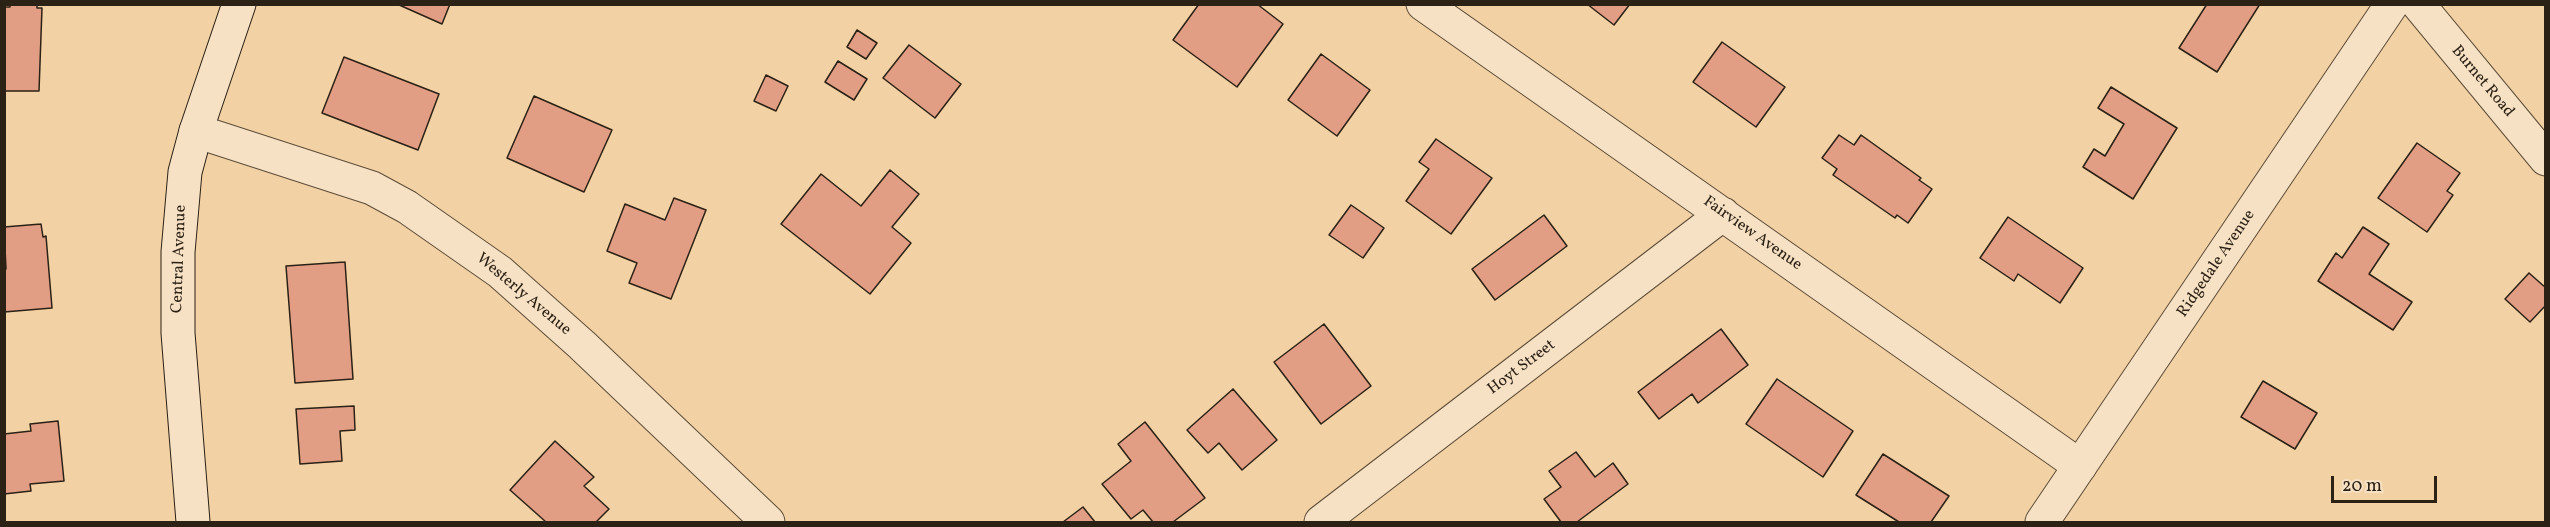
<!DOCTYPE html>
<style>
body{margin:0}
#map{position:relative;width:2550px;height:527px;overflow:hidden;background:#f2d1a4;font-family:Vollkorn,serif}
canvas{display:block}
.frame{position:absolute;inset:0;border:6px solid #2b2115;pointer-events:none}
.scale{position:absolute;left:2331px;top:476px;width:106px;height:27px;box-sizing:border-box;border:3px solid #2b2115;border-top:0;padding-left:8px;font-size:18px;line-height:21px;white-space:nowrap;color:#2b2115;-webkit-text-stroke:4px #f7e1c4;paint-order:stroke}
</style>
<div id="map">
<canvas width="2550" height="527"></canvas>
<div class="frame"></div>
<div class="scale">20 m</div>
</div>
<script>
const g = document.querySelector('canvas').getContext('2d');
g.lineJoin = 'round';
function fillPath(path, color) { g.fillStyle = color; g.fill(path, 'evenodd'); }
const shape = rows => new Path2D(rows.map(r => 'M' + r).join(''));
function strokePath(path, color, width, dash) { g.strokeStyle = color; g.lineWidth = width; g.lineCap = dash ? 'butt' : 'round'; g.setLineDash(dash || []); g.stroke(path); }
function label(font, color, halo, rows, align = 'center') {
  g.font = font + ' Vollkorn,serif'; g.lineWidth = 6; g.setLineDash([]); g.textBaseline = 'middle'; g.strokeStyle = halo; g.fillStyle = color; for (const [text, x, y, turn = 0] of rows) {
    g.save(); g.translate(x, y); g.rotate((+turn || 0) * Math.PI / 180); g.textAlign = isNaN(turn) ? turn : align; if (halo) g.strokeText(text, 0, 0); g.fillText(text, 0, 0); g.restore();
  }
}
const building = shape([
 [10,4,37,4,37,8,42,8,39,91,4,91,4,7,10,7,10,4],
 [397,4,450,4,442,24,397,4],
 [1199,4,1257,4,1283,24,1237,87,1173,40,1199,4],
 [1587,4,1630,4,1614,25,1587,4],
 [2207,4,2260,4,2217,72,2179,48,2207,4],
 [857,30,877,43,866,59,847,47,857,30],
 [1722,42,1785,87,1756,127,1693,82,1722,42],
 [909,45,961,84,935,118,883,78,909,45],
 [1321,54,1370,90,1337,136,1288,100,1321,54],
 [344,57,439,94,418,150,322,113,344,57],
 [838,61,867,79,854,100,825,82,838,61],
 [766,75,788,86,776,111,754,101,766,75],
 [2111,87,2177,128,2133,199,2083,167,2094,149,2105,156,2124,124,2098,108,2111,87],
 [534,96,612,130,584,192,507,158,534,96],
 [1839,135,1854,145,1861,135,1921,178,1919,180,1932,189,1908,223,1897,215,1895,218,1833,175,1837,169,1822,158,1839,135],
 [1436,139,1492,178,1451,234,1406,201,1429,169,1419,162,1436,139],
 [2417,143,2460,173,2447,191,2453,195,2427,232,2378,198,2417,143],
 [890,170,919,194,892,227,911,243,870,294,781,224,821,174,861,206,890,170],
 [674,198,706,210,671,299,629,283,637,263,607,251,625,204,665,220,674,198],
 [1351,205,1384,228,1363,258,1329,235,1351,205],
 [1544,215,1567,246,1495,300,1472,269,1544,215],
 [2008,217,2083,268,2060,303,2018,274,2014,281,1980,258,2008,217],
 [41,224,43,237,46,236,52,308,4,312,4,269,6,269,4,227,41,224],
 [2363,227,2389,244,2369,274,2412,302,2393,330,2318,281,2336,253,2342,258,2363,227],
 [345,262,353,379,295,383,286,266,345,262],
 [2529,273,2546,288,2546,305,2530,322,2505,299,2529,273],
 [1324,324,1371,386,1321,424,1274,362,1324,324],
 [1721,329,1748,365,1698,403,1692,394,1659,419,1638,392,1721,329],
 [1777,379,1853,431,1823,477,1746,424,1777,379],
 [2263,381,2317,413,2295,449,2241,417,2263,381],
 [1233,389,1277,440,1242,470,1219,443,1208,453,1187,430,1233,389],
 [354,406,355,430,340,431,342,461,300,464,296,409,354,406],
 [58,421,64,481,30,484,31,491,4,494,4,434,31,431,30,424,58,421],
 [1145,422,1205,498,1173,522,1153,522,1143,510,1131,519,1102,484,1131,461,1118,444,1145,422],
 [555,441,594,477,584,486,609,509,596,522,546,522,510,490,555,441],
 [1576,452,1595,477,1613,463,1628,484,1577,522,1561,522,1544,499,1561,487,1549,471,1576,452],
 [1883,454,1949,496,1931,522,1899,522,1856,495,1883,454],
 [1083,507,1095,522,1063,522,1083,507]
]);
const minor = shape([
 [1423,4,2080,466],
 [2418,4,2546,159],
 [196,131,372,188,407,207,500,272,582,345,768,522],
 [1321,522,1723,214]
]);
const tertiary = shape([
 [2042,522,2392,4]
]);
const secondary = shape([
 [193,522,178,333,178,252,185,172,196,131,239,4]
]);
const streetNames = [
 ["Burnet Road",2482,82,50],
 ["Fairview Avenue",1752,234,35],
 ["Central Avenue",180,259,-88],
 ["Ridgedale Avenue",2217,264,-56],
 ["Westerly Avenue",523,295,40],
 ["Hoyt Street",1522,368,-37]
];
fillPath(building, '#e19e84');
strokePath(building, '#2b2115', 1.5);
strokePath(minor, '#5d4d39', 35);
strokePath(tertiary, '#5d4d39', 35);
strokePath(secondary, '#2b2115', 35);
strokePath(minor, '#f7e1c4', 33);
strokePath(tertiary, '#f7e1c4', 33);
strokePath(secondary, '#f7e1c4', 33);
label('16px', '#2b2115', '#f7e1c4', streetNames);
</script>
